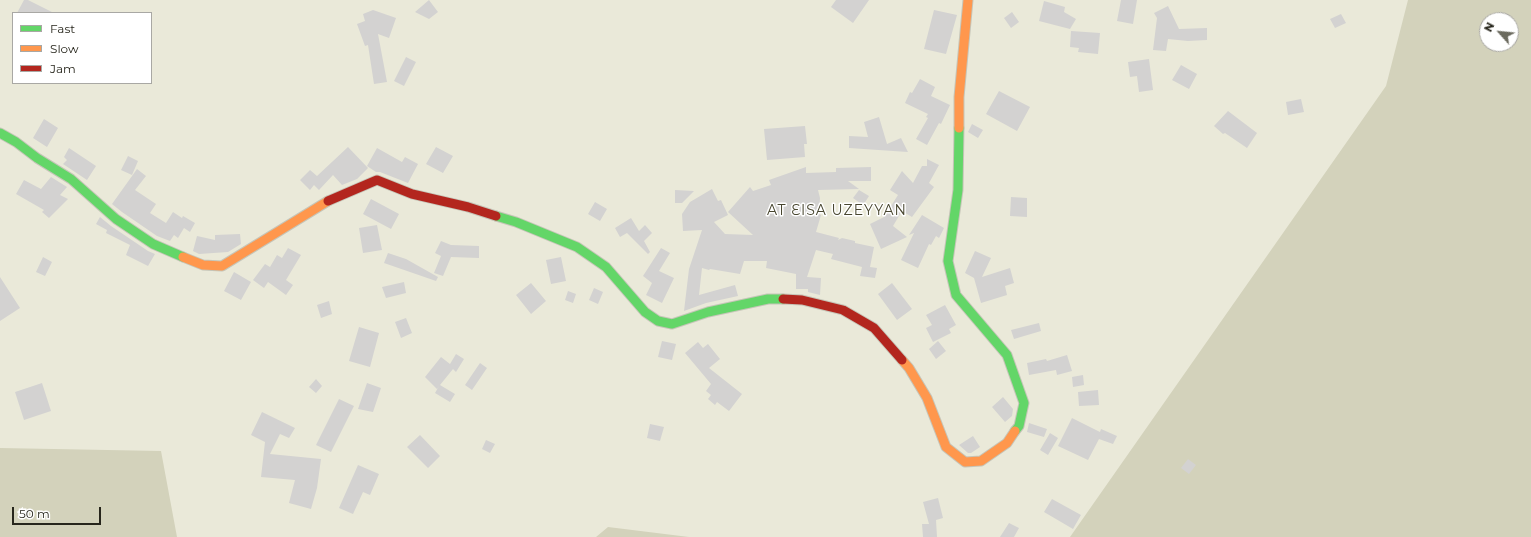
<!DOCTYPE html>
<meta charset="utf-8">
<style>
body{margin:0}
#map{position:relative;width:1531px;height:537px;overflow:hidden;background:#eae9d9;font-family:Montserrat,sans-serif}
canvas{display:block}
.legend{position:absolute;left:12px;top:12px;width:140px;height:72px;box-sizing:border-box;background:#fff;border:1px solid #a9a8a4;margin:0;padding:5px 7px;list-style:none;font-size:12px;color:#27261c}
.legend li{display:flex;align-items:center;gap:8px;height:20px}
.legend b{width:20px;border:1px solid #a9a8a4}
.north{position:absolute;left:1479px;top:12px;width:40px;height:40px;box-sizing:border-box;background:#fff;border:1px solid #a9a8a4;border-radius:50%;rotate:297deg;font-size:11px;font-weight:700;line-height:16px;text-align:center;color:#27261c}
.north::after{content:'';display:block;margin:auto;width:14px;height:18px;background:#6b6a5e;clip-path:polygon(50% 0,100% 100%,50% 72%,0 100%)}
.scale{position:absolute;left:12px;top:507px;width:89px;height:18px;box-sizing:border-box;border:2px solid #27261c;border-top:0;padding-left:5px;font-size:12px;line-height:14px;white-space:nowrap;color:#27261c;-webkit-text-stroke:3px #fff;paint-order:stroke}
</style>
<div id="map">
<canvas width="1531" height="537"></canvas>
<ul class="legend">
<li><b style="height:5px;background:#63d668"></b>Fast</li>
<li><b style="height:5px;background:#ff974d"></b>Slow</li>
<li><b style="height:5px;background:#b3261e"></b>Jam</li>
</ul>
<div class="north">N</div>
<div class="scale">50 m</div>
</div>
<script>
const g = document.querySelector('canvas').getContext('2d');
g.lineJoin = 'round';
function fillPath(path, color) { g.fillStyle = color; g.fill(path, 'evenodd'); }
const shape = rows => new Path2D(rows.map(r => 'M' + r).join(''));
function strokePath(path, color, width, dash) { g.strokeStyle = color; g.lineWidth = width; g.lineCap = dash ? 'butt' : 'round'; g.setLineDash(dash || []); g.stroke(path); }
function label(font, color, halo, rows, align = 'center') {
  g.font = font + ' Montserrat,sans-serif'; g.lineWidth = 3; g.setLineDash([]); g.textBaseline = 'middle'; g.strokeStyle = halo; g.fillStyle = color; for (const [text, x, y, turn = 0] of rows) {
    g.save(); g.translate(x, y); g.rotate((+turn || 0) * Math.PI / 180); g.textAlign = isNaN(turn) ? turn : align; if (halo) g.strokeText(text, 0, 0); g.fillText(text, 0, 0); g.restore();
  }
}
const green = shape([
 [1408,0,1531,0,1531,537,1070,537,1386,86],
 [1487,20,1511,20,1511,44,1487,44],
 [0,448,161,451,177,537,0,537],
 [608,527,689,537,596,537]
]);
const building = shape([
 [24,0,28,0,54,13,17,13],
 [429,0,438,12,429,19,415,12],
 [836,0,869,0,853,23,831,7],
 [1121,0,1137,0,1133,24,1117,21],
 [1044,1,1065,7,1064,12,1076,19,1070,29,1039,21],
 [1168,6,1179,29,1207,28,1207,40,1188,41,1168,39,1166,51,1153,50,1157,18,1154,13],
 [373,10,396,18,389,38,378,34,387,82,374,84,368,45,365,46,357,24,365,21,363,14],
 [934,10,957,15,946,54,924,49],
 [1012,12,1019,22,1011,28,1004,18],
 [1341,14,1346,23,1335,28,1330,19],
 [1071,31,1100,33,1098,54,1078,52,1079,48,1070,47],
 [406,57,416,62,404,86,394,81],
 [1149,59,1153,90,1139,92,1137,76,1130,77,1128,62],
 [1181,65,1197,74,1189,89,1172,80],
 [920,79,935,87,931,96,950,105,941,124,939,123,927,145,916,139,928,118,926,117,928,114,905,103,910,92,912,93],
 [999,91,1030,107,1017,131,986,114],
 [1301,99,1304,112,1288,115,1286,102],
 [1228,111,1257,133,1247,148,1225,133,1223,134,1214,126],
 [879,117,887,144,901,138,908,152,849,148,849,136,868,137,864,122],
 [44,119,58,128,47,147,33,138],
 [972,124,983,130,978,138,968,132],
 [805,126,807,144,804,144,805,157,767,160,764,129],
 [348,147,368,168,357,179,342,185,333,175,319,190,314,185,310,190,300,180,310,170,317,176],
 [436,147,453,156,443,173,426,164],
 [69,148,96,166,87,180,63,164,67,160,64,157],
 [377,148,402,162,405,157,418,164,408,183,380,172,376,172,367,166],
 [128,156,138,161,132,175,121,170],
 [927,159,939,165,929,183,934,187,912,217,902,211,893,226,907,237,881,249,870,224,884,217,898,195,890,190,902,171,913,183,922,166,927,166],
 [806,167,806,173,836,172,836,168,871,167,871,181,848,181,859,189,818,190,820,198,819,214,821,215,816,232,839,238,838,240,842,238,855,241,855,243,874,247,870,267,877,268,875,278,860,276,862,267,831,259,833,254,816,250,807,277,821,278,820,295,808,292,808,289,796,289,796,274,766,268,767,261,744,261,740,274,710,269,709,270,702,268,699,295,735,285,738,296,706,303,684,311,689,269,702,230,683,231,682,214,690,202,712,189,718,201,721,200,728,215,714,222,725,234,753,235,728,212,750,187,753,191,771,185,769,180],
 [137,169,146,176,135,190,156,204,150,213,166,223,173,212,182,218,183,216,195,223,190,232,184,228,178,238,174,235,170,241,157,236,122,212,112,204],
 [51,177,67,187,60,195,68,199,49,218,42,212,44,210,16,194,24,180,41,189],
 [675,190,694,191,682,203,675,203],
 [859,190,869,196,862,207,860,203,853,198],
 [1011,197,1027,198,1027,217,1010,216],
 [371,199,399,214,391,229,363,214],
 [595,202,607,209,600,221,588,214],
 [922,215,944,228,939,238,936,236,931,245,929,244,918,268,901,260,914,233,909,235],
 [100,217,111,226,148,251,155,254,148,266,126,255,130,245,106,233,107,230,96,224],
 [631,218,639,231,645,225,652,233,644,241,650,252,648,254,627,233,620,237,615,228],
 [377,225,382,250,363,253,359,228],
 [240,234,241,244,228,252,199,254,193,251,197,236,215,240,215,235],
 [441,241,451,245,479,246,479,258,451,257,443,276,434,273,441,256,435,253],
 [288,248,301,255,286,280,293,285,286,295,268,282,264,288,253,280,265,264,270,267,277,255,282,258],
 [661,248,670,253,659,271,674,278,662,303,646,295,652,283,643,276],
 [975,251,991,258,982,277,1010,268,1014,283,1005,286,1007,295,981,303,974,278,965,273],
 [388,253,406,259,438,277,436,281,384,263],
 [43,257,52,262,45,276,36,272],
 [561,257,566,281,551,284,546,260],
 [234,272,251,282,241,300,224,291],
 [0,277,20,308,0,321],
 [404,282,406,293,386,298,382,287],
 [531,283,546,301,531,314,516,295],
 [892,283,912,309,897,320,878,294],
 [594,288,603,292,598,304,589,300],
 [568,291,576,294,573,303,565,300],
 [329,301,332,314,321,318,317,305],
 [945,305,956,325,949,329,951,333,933,342,926,328,932,325,926,315],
 [406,318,412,333,401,338,395,322],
 [1039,323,1041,331,1014,339,1011,330],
 [359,327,379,333,370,367,349,361],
 [662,341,676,344,672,360,658,357],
 [938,341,946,351,936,359,929,349],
 [698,342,703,348,708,344,720,359,709,368,742,394,729,411,717,402,715,405,708,399,711,395,706,391,711,384,685,353],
 [456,354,464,359,456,372,453,369,440,385,455,394,450,402,435,393,439,386,437,389,425,377,441,357,450,364],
 [1067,355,1072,371,1057,375,1056,370,1029,375,1027,363,1046,359,1047,361],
 [480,363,487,368,472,390,465,385],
 [1083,375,1084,385,1073,387,1072,377],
 [316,379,322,386,316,393,309,387],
 [42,383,51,411,24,420,15,392],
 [367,383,381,388,373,412,358,409],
 [1098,390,1099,405,1079,406,1078,392],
 [1003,397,1013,409,1012,416,1005,422,992,407],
 [339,399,354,406,331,452,316,445],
 [262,412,295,428,289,438,280,434,270,454,321,459,317,488,311,509,289,503,295,480,261,477,265,442,251,435],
 [1072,418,1100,432,1101,429,1117,436,1113,444,1099,439,1088,460,1058,446],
 [1029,423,1047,429,1044,437,1027,432],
 [650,424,664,427,660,441,647,438],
 [1050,433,1058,438,1048,455,1040,450],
 [420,435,440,456,428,468,407,447],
 [973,436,980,447,971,453,968,453,959,445],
 [486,440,495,444,490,453,482,449],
 [1188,459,1196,465,1189,474,1181,468],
 [358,465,379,474,370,495,363,492,353,514,339,508],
 [938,498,943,518,936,520,937,537,923,537,922,524,929,524,923,502],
 [1052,499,1081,515,1073,529,1044,512],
 [1009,523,1019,528,1014,537,1000,537]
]);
const fast = shape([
 [959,128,958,190,948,261,956,295,1007,355,1024,403,1019,426,1015,431],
 [0,133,16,142,37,158,71,179,116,219,153,244,183,257],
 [496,216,516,222,577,247,606,267,645,312,658,321,672,324,708,312,768,299,783,299]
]);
const slow = shape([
 [959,128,959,97,968,0],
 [183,257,203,265,222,266,328,201],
 [902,360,909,368,927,398,946,447,965,462,981,461,1007,443,1015,431]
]);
const jam = shape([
 [328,201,377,180,412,194,468,207,496,216],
 [783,299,802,300,843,310,874,328,902,360]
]);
const quarterNames = [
 ["AT ƐISA UZEYYAN",837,211]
];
fillPath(green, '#d3d2bb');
fillPath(building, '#d3d2d1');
strokePath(fast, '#c6c5b8', 11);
strokePath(slow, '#c6c5b8', 11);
strokePath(jam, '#c6c5b8', 11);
strokePath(fast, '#63d668', 9);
strokePath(slow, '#ff974d', 9);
strokePath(jam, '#b3261e', 9);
g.letterSpacing = '1px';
label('14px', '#47452e', '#fff', quarterNames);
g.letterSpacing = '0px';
</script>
